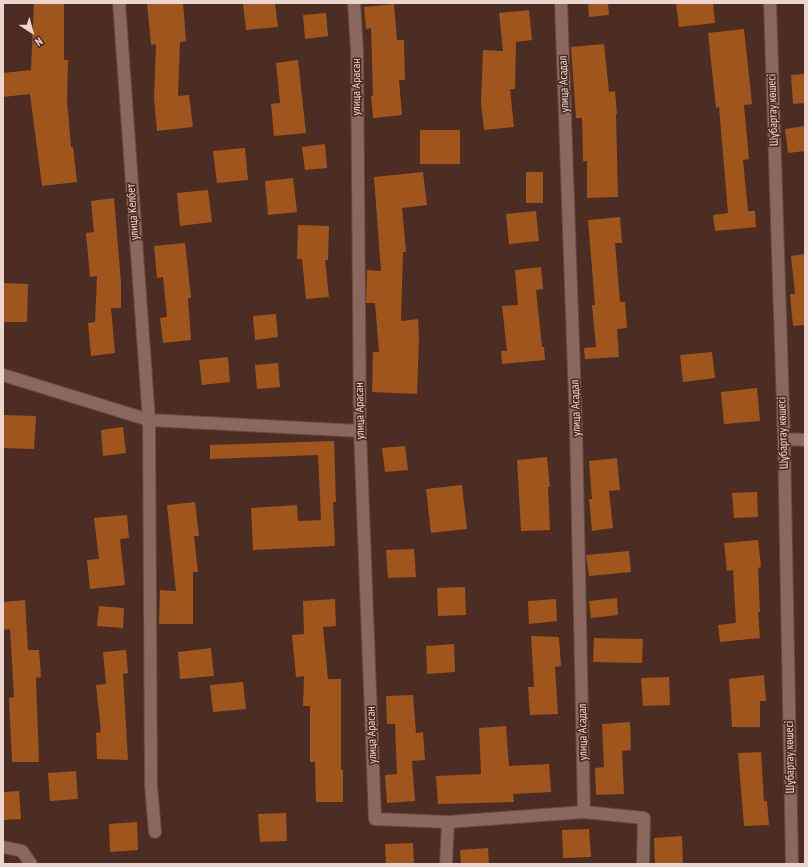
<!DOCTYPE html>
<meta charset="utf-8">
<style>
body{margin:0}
#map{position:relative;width:808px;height:867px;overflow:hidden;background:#4c2d24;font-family:"PT Sans Narrow",sans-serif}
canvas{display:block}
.frame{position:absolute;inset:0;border:4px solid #ead5cf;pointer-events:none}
.north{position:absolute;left:12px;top:12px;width:40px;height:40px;-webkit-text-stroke:3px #4c2d24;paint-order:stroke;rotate:144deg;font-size:11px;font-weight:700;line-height:16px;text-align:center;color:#ead5cf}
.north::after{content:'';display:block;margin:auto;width:14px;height:18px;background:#ead5cf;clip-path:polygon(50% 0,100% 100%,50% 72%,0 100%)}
</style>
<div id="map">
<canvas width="808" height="867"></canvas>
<div class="frame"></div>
<div class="north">N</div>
</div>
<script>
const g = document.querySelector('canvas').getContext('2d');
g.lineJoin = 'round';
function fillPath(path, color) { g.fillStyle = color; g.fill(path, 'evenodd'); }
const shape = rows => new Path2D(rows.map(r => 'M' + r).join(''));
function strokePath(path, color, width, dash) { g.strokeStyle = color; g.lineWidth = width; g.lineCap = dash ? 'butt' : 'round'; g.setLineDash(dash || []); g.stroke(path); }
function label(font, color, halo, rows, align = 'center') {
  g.font = font + ' "PT Sans Narrow",sans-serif'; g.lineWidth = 3.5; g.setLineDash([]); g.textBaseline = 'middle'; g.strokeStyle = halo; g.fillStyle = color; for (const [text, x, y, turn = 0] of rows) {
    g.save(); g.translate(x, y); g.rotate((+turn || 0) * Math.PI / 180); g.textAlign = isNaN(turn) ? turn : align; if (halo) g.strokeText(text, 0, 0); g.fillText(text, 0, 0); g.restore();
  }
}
const building = shape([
 [34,3,64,3,64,60,68,60,67,100,71,147,73,147,77,182,42,186,30,94,3,97,3,73,31,70],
 [147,3,183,3,186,41,180,42,178,96,189,95,193,127,157,131,154,98,156,44,151,45],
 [243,3,275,3,278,27,246,30],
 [588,3,608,3,609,15,589,17],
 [676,3,713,3,715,23,679,27],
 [394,4,397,40,404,40,405,80,399,80,402,115,373,118,371,96,373,96,371,28,366,29,364,7],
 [529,10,532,40,516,42,515,89,510,89,514,127,484,130,481,103,483,50,503,51,499,13],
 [326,13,328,36,305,39,303,15],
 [744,29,752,104,744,105,749,159,743,160,748,211,755,211,756,227,715,231,713,215,728,213,719,107,716,108,708,33],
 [604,44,609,92,615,91,617,114,616,114,618,197,587,198,587,161,583,161,582,118,576,118,571,47],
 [298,60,306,133,274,136,271,104,280,103,276,63],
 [805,74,805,103,793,104,791,75],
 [805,126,805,151,788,153,785,129],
 [420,130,460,130,460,164,420,164],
 [325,144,327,168,305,170,302,147],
 [245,148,248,180,217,183,213,151],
 [423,172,427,205,402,208,406,252,403,252,401,321,418,319,419,337,417,394,372,392,373,352,379,352,375,303,366,303,367,270,381,271,374,177],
 [526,172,543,172,543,203,526,203],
 [293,178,297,212,268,215,265,181],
 [208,190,212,222,180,226,177,193],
 [114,198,121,283,121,308,111,308,115,353,91,356,88,323,95,322,97,276,90,277,86,233,94,232,91,201],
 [536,211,539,241,509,244,506,214],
 [620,217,622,243,615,243,620,302,625,302,627,328,617,329,619,357,585,359,584,348,596,347,592,305,595,305,588,220],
 [298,225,329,226,328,260,325,260,329,297,306,299,302,259,297,259],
 [185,243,191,298,188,298,191,340,163,343,160,318,167,317,163,277,157,278,154,246],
 [805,254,805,325,793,326,790,294,795,294,791,256],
 [541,267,543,289,536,290,542,347,544,347,545,360,502,364,501,351,507,351,502,306,518,305,515,270],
 [3,283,28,284,27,322,3,322],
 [276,314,278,337,255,340,253,316],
 [712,352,715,378,683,382,680,355],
 [228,357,230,382,202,385,199,360],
 [278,363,280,387,257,389,255,365],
 [757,388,760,421,724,424,721,392],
 [3,415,36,416,34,449,3,448],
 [123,427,126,453,103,456,101,430],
 [334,441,336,502,333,502,335,546,253,550,251,508,297,505,298,521,321,520,318,455,210,459,210,445],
 [405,446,408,470,385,472,382,448],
 [547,457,550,487,548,487,550,530,521,531,517,460],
 [617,458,620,490,609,491,613,528,592,531,589,499,592,499,589,461],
 [462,485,467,529,431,533,426,489],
 [757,492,758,517,734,518,732,493],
 [195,502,199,536,194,536,198,572,193,572,193,624,159,624,160,590,176,591,167,505],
 [127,515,129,538,120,539,125,585,90,589,87,560,99,559,94,518],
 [758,540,761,567,758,568,760,612,758,612,760,638,720,642,718,625,736,623,733,570,727,571,724,543],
 [414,549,416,577,388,578,386,550],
 [629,551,631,572,589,576,586,555],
 [465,587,466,615,438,616,437,588],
 [617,598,618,615,591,618,589,601],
 [335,599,336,626,323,627,328,679,341,679,341,770,343,770,343,802,316,802,315,762,310,762,310,706,303,706,304,676,296,677,292,635,304,634,303,601],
 [556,599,557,621,529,624,528,601],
 [25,600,28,650,39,650,41,677,36,678,39,762,12,762,9,698,14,697,10,629,3,630,3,602],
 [99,606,124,608,123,628,97,626],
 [531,636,558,637,559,638,561,666,555,667,558,714,530,715,528,687,534,687],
 [594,638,643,639,642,663,593,662],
 [454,644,455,672,427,674,426,646],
 [211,648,214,676,180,679,178,652],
 [126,650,128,673,123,674,128,760,97,759,96,733,101,732,96,685,106,684,103,652],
 [764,675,766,701,760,701,760,727,732,727,729,679],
 [669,677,670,705,643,706,641,678],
 [243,682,246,709,213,712,210,685],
 [413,695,416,733,423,732,425,760,412,761,415,801,387,803,385,775,397,774,395,724,387,724,386,696],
 [630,722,631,750,622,751,624,794,596,795,595,768,604,767,602,724],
 [506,726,509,766,549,764,551,792,513,794,514,802,438,804,436,776,481,774,479,728],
 [761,752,764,801,767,801,769,825,744,826,738,753],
 [76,771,78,799,50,801,48,773],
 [19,791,21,819,3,820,3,792],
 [286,813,287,841,260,842,258,814],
 [137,822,138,850,110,852,109,824],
 [589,829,591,857,563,858,562,830],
 [682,836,683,864,655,864,654,838],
 [413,843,414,864,386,864,385,844],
 [488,848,489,864,461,864,460,850]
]);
const minor = shape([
 [119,3,149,420,151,785,155,832],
 [354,3,357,51,360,431,375,819,448,822,584,812,644,818,643,864],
 [561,3,576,427,584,812],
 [770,3,784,439,792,864],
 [3,375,149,420,360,431],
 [784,439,805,440],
 [3,847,22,851,31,864],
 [446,864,448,822]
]);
const streetNames = [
 ["улица Асадал",564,84,-92],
 ["улица Арасан",357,87,-90],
 ["Шұбартау көшесі",773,110,-92],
 ["улица Келбет",133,212,-94],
 ["улица Асадал",576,408,-92],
 ["улица Арасан",360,411,-91],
 ["Шұбартау көшесі",783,433,-92],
 ["улица Асадал",583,732,-91],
 ["улица Арасан",372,735,-92],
 ["Шұбартау көшесі",790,757,-91]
];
fillPath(building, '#9f551b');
strokePath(minor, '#654a43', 14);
strokePath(minor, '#8b675d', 12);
label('12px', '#ead5cf', '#4c2d24', streetNames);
</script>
